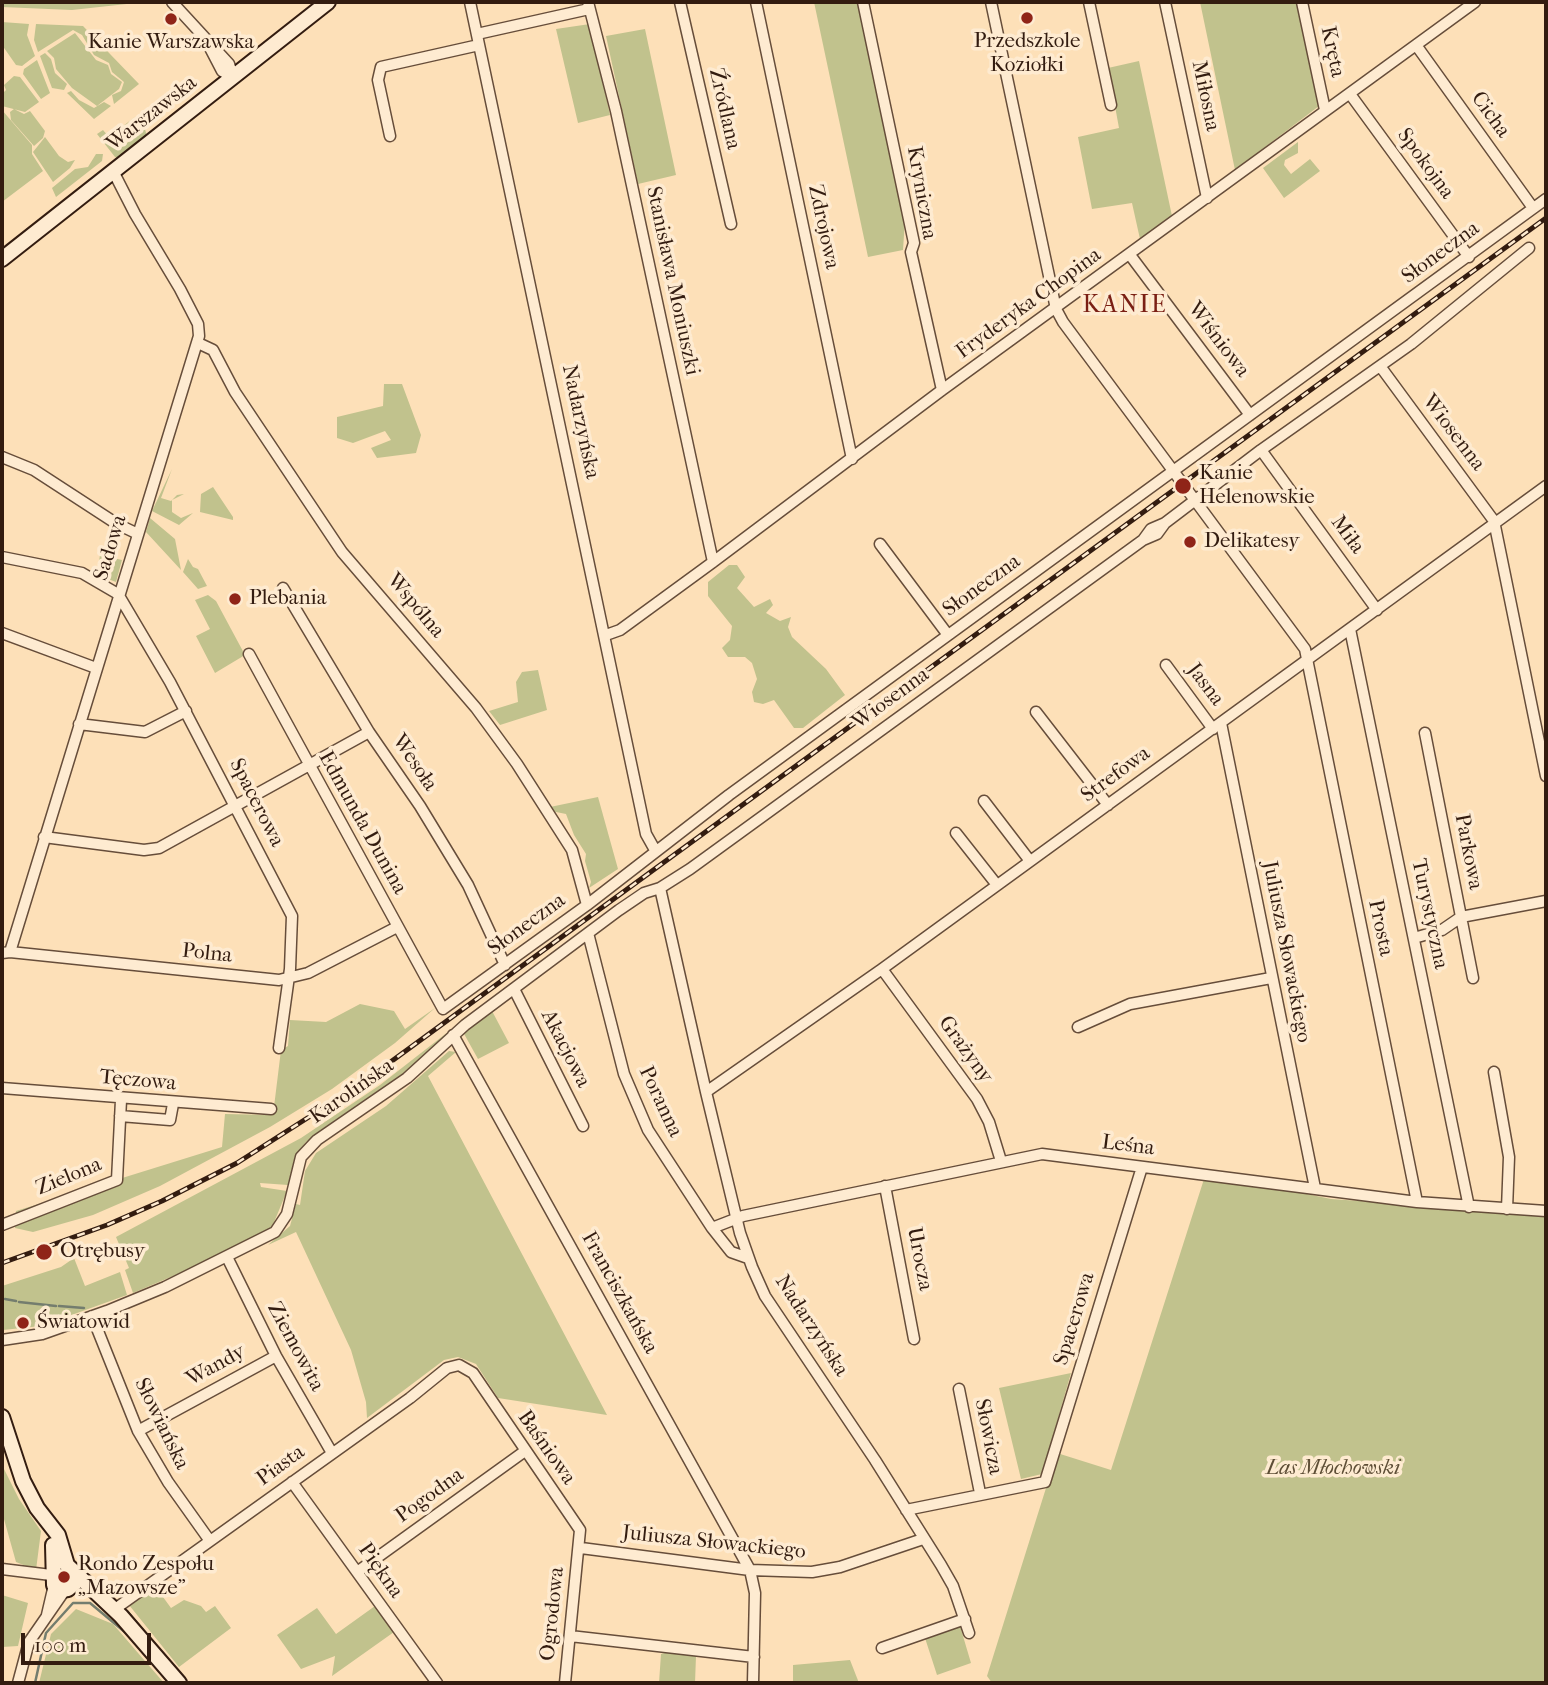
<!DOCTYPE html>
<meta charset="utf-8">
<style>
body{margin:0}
#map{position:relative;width:1548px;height:1685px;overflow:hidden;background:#fde0b8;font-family:"IM FELL French Canon",serif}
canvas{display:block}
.frame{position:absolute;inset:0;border:4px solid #331c10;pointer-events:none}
.scale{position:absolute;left:21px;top:1633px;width:130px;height:32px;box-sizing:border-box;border:4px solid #331c10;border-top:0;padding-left:9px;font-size:21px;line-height:24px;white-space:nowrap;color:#331c10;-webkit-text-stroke:5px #feebd1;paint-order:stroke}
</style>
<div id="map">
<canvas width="1548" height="1685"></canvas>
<div class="frame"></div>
<div class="scale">100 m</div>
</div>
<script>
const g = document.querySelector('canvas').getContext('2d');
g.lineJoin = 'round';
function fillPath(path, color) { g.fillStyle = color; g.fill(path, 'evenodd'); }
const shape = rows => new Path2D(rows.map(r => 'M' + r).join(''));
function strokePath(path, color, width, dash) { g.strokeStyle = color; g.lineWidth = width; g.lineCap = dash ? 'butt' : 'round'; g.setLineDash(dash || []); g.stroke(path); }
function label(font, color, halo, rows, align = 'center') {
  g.font = font + ' "IM FELL French Canon",serif'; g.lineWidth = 7; g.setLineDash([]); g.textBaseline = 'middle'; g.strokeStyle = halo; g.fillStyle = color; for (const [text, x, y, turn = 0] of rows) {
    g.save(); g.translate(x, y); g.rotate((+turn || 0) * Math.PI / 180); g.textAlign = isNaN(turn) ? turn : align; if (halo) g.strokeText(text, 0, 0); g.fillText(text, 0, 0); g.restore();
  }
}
const green = shape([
 [2,2,145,2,72,10,2,7],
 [814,2,859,2,905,220,903,250,868,257],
 [1200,2,1300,2,1319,106,1235,170],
 [2,22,29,24,27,35,35,56,22,66,16,65,2,45],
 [36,24,83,26,139,84,114,104,112,95,121,91,124,82,112,72,109,63,94,55,82,35,73,30,38,52,34,40],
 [590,24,610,115,578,123,556,29],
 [645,29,676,175,638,184,606,36],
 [75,33,96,60,108,65,111,74,122,82,119,89,97,106,72,88,56,69,54,58,47,51],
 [45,53,51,59,55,73,67,84,64,90,52,88,40,56],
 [37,60,50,93,41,99,23,74,24,69],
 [1139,61,1172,216,1140,239,1132,203,1092,209,1078,137,1119,128,1108,68],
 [14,76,20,77,39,102,25,112,2,106,2,94,6,90,4,85],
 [71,91,79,100,94,108,104,102,111,106,94,119,67,93],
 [14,109,24,114,30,111,45,131,43,138,34,146,11,120,10,112],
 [2,110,32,145,32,154,43,171,2,202],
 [136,116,113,136,122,147,145,129,147,137,120,158,115,157,97,134,103,130,109,137],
 [45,137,59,156,68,162,75,160,70,168,53,182,33,152],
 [1298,142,1298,153,1285,160,1284,165,1291,174,1310,159,1320,171,1284,198,1263,168],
 [96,154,103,154,102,161,56,197,52,188,75,169,88,167],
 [384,384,402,384,421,435,416,453,377,458,371,448,391,440,385,431,353,443,337,438,337,417,383,406],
 [172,469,161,498,171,501,177,495,184,494,172,500,172,512,181,518,193,513,179,525,152,511],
 [213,487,233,517,233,520,200,512,201,494],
 [150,518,175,539,181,570,146,532],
 [100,555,122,560,116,582,97,575],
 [188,559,193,567,198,569,207,586,198,589,183,572],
 [729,565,737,565,745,577,737,588,754,607,770,599,773,605,766,613,780,621,791,617,788,627,792,637,826,669,845,695,803,728,794,728,774,700,763,704,754,702,752,692,757,679,752,663,745,657,728,657,722,648,730,640,732,626,708,596,708,582],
 [208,595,216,601,245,655,215,673,196,636,210,629,195,600],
 [538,670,547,710,500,725,489,711,518,702,516,682,522,672],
 [598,797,618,869,589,888,591,882,585,861,586,854,574,835,566,814,551,811,550,807],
 [360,1004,394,1011,405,1029,435,1008,395,1043,332,1089,270,1127,160,1186,93,1215,33,1232,15,1228,16,1211,222,1147,225,1114,273,1115,281,1050,288,1046,290,1020,326,1022],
 [492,1011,509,1043,478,1059,463,1032],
 [462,1021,408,1072,306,1142,295,1156,288,1185,260,1183,261,1187,287,1191,272,1227,211,1260,133,1293,125,1270,129,1268,116,1237,301,1138,380,1085],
 [449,1051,456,1052,428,1076,607,1415,498,1398,476,1364,458,1357,444,1360,367,1418,366,1402,351,1350,296,1232,268,1245,290,1226,296,1204,300,1205,305,1171,316,1153,386,1106],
 [1204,1179,1258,1184,1331,1199,1546,1214,1546,1683,992,1683,987,1676,1057,1453,1111,1470],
 [74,1258,85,1286,120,1272,127,1295,41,1326,3,1330,2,1286,61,1267],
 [1071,1373,1042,1474,1021,1479,999,1388],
 [2,1465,19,1499,41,1531,36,1570,16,1562,2,1512],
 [155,1586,171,1608,184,1600,201,1606,206,1612,215,1606,231,1628,179,1667,129,1605],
 [2,1595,28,1603,18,1646,2,1647],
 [375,1606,394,1632,332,1676,335,1656,301,1669,277,1635,317,1608,336,1634],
 [76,1609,113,1624,164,1683,39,1683,51,1634],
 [960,1626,971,1663,937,1675,925,1638],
 [668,1652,696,1656,695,1683,659,1683,661,1654],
 [850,1660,859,1683,793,1683,793,1665]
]);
const stream = shape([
 [5,1299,16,1301],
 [19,1302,56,1306],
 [59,1306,84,1308],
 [127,1611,165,1656],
 [158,1670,169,1683],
 [35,1683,46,1633,73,1603,90,1603,126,1633]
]);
const minor = shape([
 [172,2,229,64,233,77],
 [470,2,646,834,655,850],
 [588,2,616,111,713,562],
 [680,2,731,224],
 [756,2,852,459],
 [863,2,914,243,911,252,942,390],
 [991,2,1056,309,1063,322,1305,649,1417,1202],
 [1089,2,1111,105],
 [1165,2,1207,198],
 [1302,2,1325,110],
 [477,34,589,9],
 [1416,45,1533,208],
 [209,46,222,71,233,77],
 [1350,94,1469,257],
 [390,136,378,80,381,67,479,45],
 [1130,255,1250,415],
 [198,343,213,350,235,392,342,552,476,708,517,764,572,850,587,905],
 [1380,366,1494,521,1546,776],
 [1261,450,1377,610],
 [2,457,34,470,117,524,136,533],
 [1143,540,1151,529,1165,523],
 [880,544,948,635],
 [2,557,82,573,118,594,170,682,292,916,290,969,279,1048],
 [283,588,369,732,420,806,468,885,505,965],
 [1350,629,1469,1207],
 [2,633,96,668],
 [606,635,620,630,713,562,942,390,1475,2],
 [249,654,443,1009,587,905,729,795,1546,199],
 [1166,665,1213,729],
 [1036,712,1108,805],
 [1221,723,1315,1188],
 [79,724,145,732,186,711],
 [1425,733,1473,978],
 [984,801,1030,861],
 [956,833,997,885],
 [44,837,144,850,159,848,369,732],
 [660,888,706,1092,740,1233,752,1267,765,1296,875,1460,941,1565,953,1586,969,1633],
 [588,933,624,1074,648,1130,712,1228,731,1252,748,1258],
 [1414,938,1442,930,1461,917,1546,901],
 [10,952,199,336,198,324,180,289,135,214,113,171],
 [2,953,10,952,279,980,308,973,397,927],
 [882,969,977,1099,989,1122,1001,1161],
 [514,989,583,1126],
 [1078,1027,1130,1004,1271,978],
 [453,1035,750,1570,755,1593,753,1683],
 [1494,1072,1509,1157,1507,1209],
 [2,1088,271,1109],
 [706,1092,882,969,1546,486],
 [120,1116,170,1120,173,1104],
 [885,1186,914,1339],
 [2,1225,117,1180,121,1100],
 [712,1228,743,1216,1042,1154,1417,1202,1546,1211],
 [227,1257,276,1356,332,1453],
 [92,1316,138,1431,168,1482,210,1541],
 [2,1340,42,1334,107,1311,165,1287,275,1232,287,1214,301,1157,317,1140,407,1078,465,1025,619,910,644,893,660,888,690,869,1143,540,1157,534,1165,523,1261,450,1411,344,1529,248],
 [959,1389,980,1493],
 [138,1431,276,1356],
 [292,1482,437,1683],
 [906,1510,1045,1482,1142,1167],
 [581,1548,750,1570,812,1572,840,1567,923,1539],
 [2,1569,51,1575],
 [357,1572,525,1451],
 [115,1609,410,1398,447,1368,459,1365,473,1373,580,1530,565,1683],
 [47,1615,54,1585],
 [570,1636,754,1657],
 [882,1648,965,1619],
 [18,1683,29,1642,65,1590]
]);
const secondary = shape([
 [2,259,328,2],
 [2,1417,23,1481,37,1508,58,1535,67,1565,121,1616,179,1683],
 [53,1545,54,1585,61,1590,68,1589,76,1582,76,1575]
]);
const rail = shape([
 [2,1263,107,1225,162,1201,237,1163,359,1085,1546,218]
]);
const markers = [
 [1027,18,7,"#8f2418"],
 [171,19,7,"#8f2418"],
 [1183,486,9,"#8f2418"],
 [1190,542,7,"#8f2418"],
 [235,599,7,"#8f2418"],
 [44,1252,9,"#8f2418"],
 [23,1323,7,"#8f2418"],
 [64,1577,7,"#8f2418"]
];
const poiNames = [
 ["Przedszkole",1027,42,"center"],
 ["Koziołki",1027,66,"center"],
 ["Kanie Warszawska",171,43,"center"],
 ["Kanie",1199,474],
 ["Helenowskie",1199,498],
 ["Delikatesy",1204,542],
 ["Plebania",249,599],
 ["Otrębusy",60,1252],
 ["Światowid",37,1323],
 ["Rondo Zespołu",78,1565],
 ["„Mazowsze”",78,1589]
];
const streetNames = [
 ["Kręta",1332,52,78],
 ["Miłosna",1205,96,78],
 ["Źródlana",724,109,77],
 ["Warszawska",152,114,-38],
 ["Cicha",1490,115,54],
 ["Spokojna",1425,164,54],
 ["Kryniczna",921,193,80],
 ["Zdrojowa",823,227,78],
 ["Słoneczna",1441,253,-36],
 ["Stanisława Moniuszki",672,281,78],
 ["Fryderyka Chopina",1029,304,-36],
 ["Wiśniowa",1218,340,53],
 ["Nadarzyńska",580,422,78],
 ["Wiosenna",1453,433,53],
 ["Miła",1347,535,54],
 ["Sadowa",111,548,-73],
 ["Słoneczna",982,586,-36],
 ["Wspólna",415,606,50],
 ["Jasna",1205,685,53],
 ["Wiosenna",891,699,-36],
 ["Wesoła",414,763,56],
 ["Strefowa",1116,775,-36],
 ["Spacerowa",256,803,63],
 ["Edmunda Dunina",362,823,61],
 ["Parkowa",1468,852,79],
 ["Turystyczna",1429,914,78],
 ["Słoneczna",527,925,-36],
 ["Prosta",1380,928,78],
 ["Juliusza Słowackiego",1286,952,79],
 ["Polna",207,954,6],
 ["Akacjowa",565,1049,63],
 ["Grażyny",965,1050,54],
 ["Tęczowa",138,1081,5],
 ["Karolińska",352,1092,-35],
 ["Poranna",660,1102,65],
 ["Leśna",1128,1146,7],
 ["Zielona",69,1177,-22],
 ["Urocza",919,1259,79],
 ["Franciszkańska",619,1293,61],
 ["Spacerowa",1075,1319,-73],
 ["Nadarzyńska",811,1326,57],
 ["Ziemowita",295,1347,62],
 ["Wandy",216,1366,-29],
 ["Słowiańska",161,1424,64],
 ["Słowicza",988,1437,79],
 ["Baśniowa",546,1448,55],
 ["Piasta",281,1466,-36],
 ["Pogodna",430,1496,-36],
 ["Juliusza Słowackiego",714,1543,6],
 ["Piękna",380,1571,55],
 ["Ogrodowa",553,1614,-84]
];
const parkNames = [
 ["Las Młochowski",1333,1469]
];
const quarterNames = [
 ["KANIE",1125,306]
];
fillPath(green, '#c1c28d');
strokePath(stream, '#747d6e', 2.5);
strokePath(minor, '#664d3a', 13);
strokePath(secondary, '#331c10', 18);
strokePath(minor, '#feebd1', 10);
strokePath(secondary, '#feebd1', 14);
strokePath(rail, '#331c10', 5);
strokePath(rail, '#feebd1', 2.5, [8]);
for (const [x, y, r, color] of markers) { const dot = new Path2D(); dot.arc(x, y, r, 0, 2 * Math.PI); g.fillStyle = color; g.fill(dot); strokePath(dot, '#feebd1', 2.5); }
label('21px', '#331c10', '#feebd1', poiNames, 'left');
label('21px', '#331c10', '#feebd1', streetNames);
label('italic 21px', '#5e4e36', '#feebd1', parkNames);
g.letterSpacing = '2px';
label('24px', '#7a1f14', '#feebd1', quarterNames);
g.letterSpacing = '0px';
</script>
